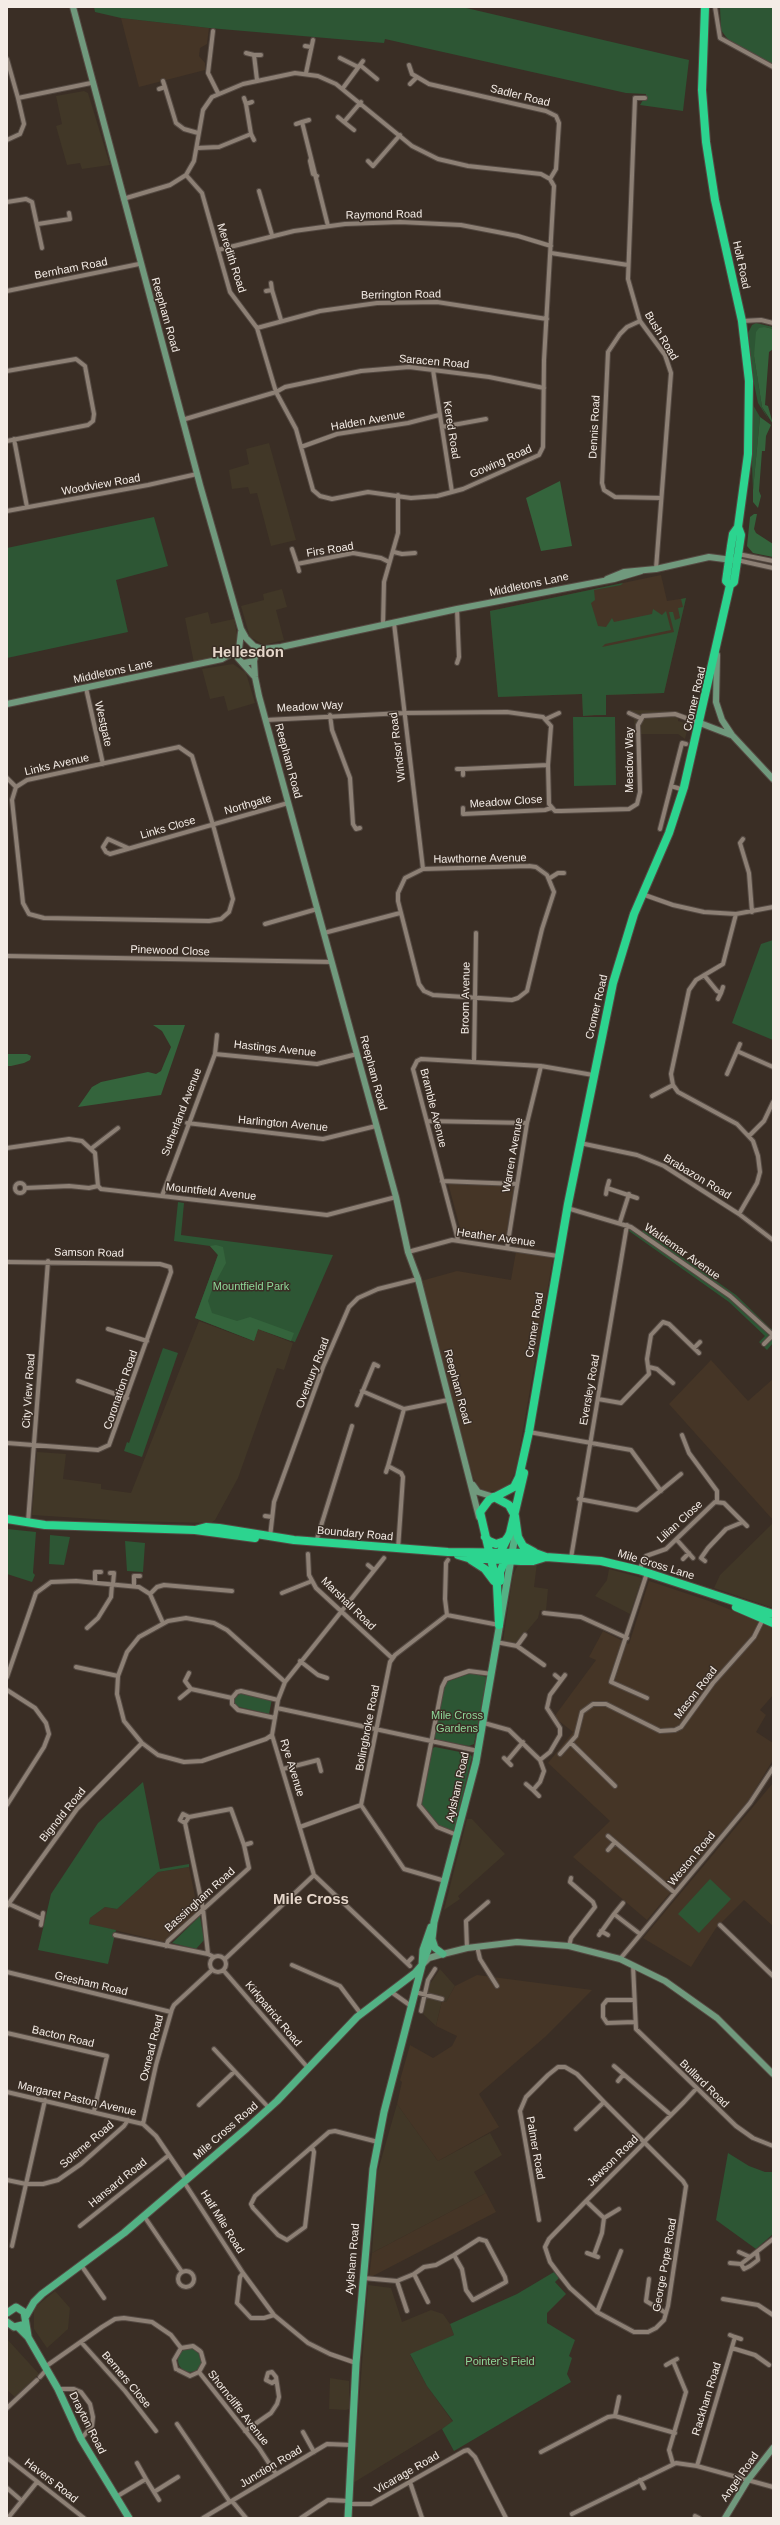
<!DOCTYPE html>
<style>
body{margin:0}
#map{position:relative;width:780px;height:2525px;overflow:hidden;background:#3a2e25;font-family:Arial,sans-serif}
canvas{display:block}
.frame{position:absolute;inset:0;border:8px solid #f4ece6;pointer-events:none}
</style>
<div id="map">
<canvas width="780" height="2525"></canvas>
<div class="frame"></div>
</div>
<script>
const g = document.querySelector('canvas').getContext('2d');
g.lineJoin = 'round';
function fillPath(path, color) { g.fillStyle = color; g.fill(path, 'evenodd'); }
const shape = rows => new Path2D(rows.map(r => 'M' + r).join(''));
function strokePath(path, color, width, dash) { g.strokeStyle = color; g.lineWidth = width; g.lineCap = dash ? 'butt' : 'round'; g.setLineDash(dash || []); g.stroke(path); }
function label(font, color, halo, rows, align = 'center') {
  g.font = font + ' Arial,sans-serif'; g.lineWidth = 3; g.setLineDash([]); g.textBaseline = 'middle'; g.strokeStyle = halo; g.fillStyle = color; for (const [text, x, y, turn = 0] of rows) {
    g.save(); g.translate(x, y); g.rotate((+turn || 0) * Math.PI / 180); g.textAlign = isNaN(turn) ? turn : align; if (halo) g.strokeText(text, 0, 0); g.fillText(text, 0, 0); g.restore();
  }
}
const commercial = shape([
 [84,91,88,93,110,165,82,169,80,163,67,165,56,126,62,124,56,96],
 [269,443,296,540,271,546,257,493,250,494,248,487,232,489,229,470,249,464,246,449],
 [282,589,287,607,276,610,284,640,264,645,250,637,241,606,264,600,263,594],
 [208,612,211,624,234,619,238,639,230,654,194,663,185,618],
 [233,664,246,673,255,703,228,711,224,696,210,699,202,669],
 [629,710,679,711,678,721,686,723,688,727,685,739,678,734,635,734,634,719,629,716],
 [199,1321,253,1341,258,1329,293,1343,284,1370,277,1368,238,1478,215,1520,211,1523,126,1521,32,1515,37,1452,66,1454,63,1479,101,1484,101,1489,131,1493],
 [773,1523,773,1608,714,1588,720,1575],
 [519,1563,537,1563,534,1587,548,1589,546,1611,540,1610,538,1618,517,1643,503,1641,513,1575],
 [609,1569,642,1578,630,1614,595,1596,607,1580],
 [467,1819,472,1819,505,1854,458,1896,460,1899,444,1910],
 [440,1969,455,1986,446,2002,442,2001,436,2026,423,2014,430,1984],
 [397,2104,438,2161,490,2133,502,2155,474,2172,486,2193,372,2253,377,2174],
 [368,2285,391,2288,402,2322,431,2310,443,2314,450,2324,454,2335,410,2355,427,2386,453,2422,353,2483],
 [55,2291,70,2308,68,2329,47,2348,34,2329,34,2308],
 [7,2339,39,2374,15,2397,7,2390],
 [330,2378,349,2381,349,2409,346,2410,329,2409]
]);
const built = shape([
 [121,18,209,28,207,44,200,48,199,56,205,63,205,70,139,87],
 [661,575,667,601,686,598,664,693,606,695,606,715,583,716,582,694,498,697,490,611],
 [448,1183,514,1186,505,1242,462,1235],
 [517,1246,554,1252,516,1470,509,1485,498,1490,489,1492,479,1488,473,1477,421,1281,457,1271,511,1280],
 [711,1360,748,1401,773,1379,773,1520,669,1404],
 [649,1581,709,1601,773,1627,773,1695,760,1710,766,1715,756,1732,773,1743,773,1760,748,1801,647,1920,573,1857,610,1821,548,1763,573,1732,554,1717,596,1660,589,1657,603,1631,629,1644],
 [773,1783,773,1926,744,1900,716,1928,691,1967,643,1938],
 [189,1867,198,1912,165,1942,89,1924,90,1918,105,1907,117,1909,158,1872],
 [477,1975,592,1990,545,2037,479,2094,499,2127,438,2161,397,2104,402,2082,400,2080,410,2045,433,2058,452,2046,457,2036,436,2026,442,2001,446,2002,455,1986],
 [486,2193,496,2212,369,2278,372,2253]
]);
const green = shape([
 [94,7,462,7,689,60,683,111,640,105,643,100,646,100,646,94,626,93,385,39,384,43,209,28,121,18,95,12],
 [720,7,773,7,773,66,731,42,726,37,721,30],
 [756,323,773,327,773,329,765,327,754,356,762,407,769,420,758,403,754,384,748,333,752,325],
 [753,405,760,417,753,490,752,465],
 [154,517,168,566,116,580,128,632,7,658,7,548],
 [623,583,621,585,594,590,595,600,591,603,598,626,606,627,612,618,614,622,652,614,653,609,662,615,666,611,671,630,605,644,602,647,674,632,669,612,673,612,675,620,680,618,678,608,683,607,681,599,686,598,664,693,606,695,606,715,595,715,583,716,582,694,498,697,490,611],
 [573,717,615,717,616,785,574,786],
 [773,940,773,1040,732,1023,761,944],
 [178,1202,184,1203,181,1235,333,1255,295,1342,258,1329,254,1341,195,1318,218,1255,210,1246,174,1241],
 [631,1227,641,1234,643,1230,736,1295,771,1329,773,1328,773,1343,767,1350,759,1342,765,1336,729,1302,629,1231],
 [163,1348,178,1353,142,1457,124,1451,127,1442,129,1443],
 [7,1529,36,1532,33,1573,35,1575,32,1582,7,1574],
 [50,1535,70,1537,64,1565,49,1564],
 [125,1541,145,1543,143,1572,127,1571],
 [471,1673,487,1677,474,1744,469,1746,436,1740,434,1735,443,1687,446,1682],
 [241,1693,272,1699,269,1714,235,1706,233,1699],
 [435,1747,470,1754,472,1757,454,1830,452,1831,441,1828,422,1808,420,1802,431,1749],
 [143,1782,160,1869,189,1864,189,1867,158,1872,117,1909,105,1907,90,1918,89,1924,116,1930,108,1964,38,1950,51,1894,98,1823],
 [710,1879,731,1899,699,1933,678,1914],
 [200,1916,204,1940,196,1949,172,1943],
 [728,2153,749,2166,765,2172,773,2172,773,2234,756,2249,716,2220],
 [554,2272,559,2278,555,2282,566,2294,547,2313,547,2323,575,2340,569,2356,572,2358,567,2374,571,2382,454,2451,442,2429,453,2421,427,2386,410,2354,454,2335,450,2324,517,2294],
 '178 2360a12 12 0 1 1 24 0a12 12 0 1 1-24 0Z'
]);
const forest = shape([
 [765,327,773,329,773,349,769,352,765,405,768,406,773,424,762,407,754,356,756,332,759,328],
 [760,417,771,425,766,436,765,451,762,451,759,491,761,496,758,508,753,502,753,490],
 [560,481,572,546,541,551,526,498],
 [754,514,757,514,754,529,756,533,773,544,773,557,753,553,747,546,750,517],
 [153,1025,185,1025,161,1095,78,1107,92,1087,101,1082,148,1072,156,1074,161,1071,171,1047,162,1031],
 [7,1054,27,1054,31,1056,30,1060,24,1063,11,1066,7,1066],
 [216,1245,223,1247,226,1263,213,1287,208,1301,212,1313,237,1321,250,1317,294,1333,291,1341,258,1329,254,1341,195,1318,218,1255,210,1246]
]);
const street = shape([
 [715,7,720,38,773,67],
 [213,31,208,73,218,93],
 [305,46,311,47],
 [246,53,254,55],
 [340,58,358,67],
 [7,59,18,98],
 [360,65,377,79],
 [409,65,412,74,429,84,546,111,556,116,559,123,556,169,550,179],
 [306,73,313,40],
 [257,80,254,55,261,55],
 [163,81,165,87],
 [410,84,416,78],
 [343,88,363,61],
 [159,89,165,87,176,123,184,129,198,133],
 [244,98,246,104],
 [645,98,635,98,628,279,640,321,665,355,671,373,656,569],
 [338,117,344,122],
 [309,120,302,122,328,226],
 [296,124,302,122],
 [354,130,344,122,361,102],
 [251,134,246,104,252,102],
 [7,140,20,134,24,124,18,98,91,83],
 [197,148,219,147,251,134,254,140],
 [311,158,310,161,313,174,317,176],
 [368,161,373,166,400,135],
 [186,175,202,193,230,292,257,328,276,392,285,387,361,371,409,367,489,377,544,388],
 [259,191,272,235],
 [123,199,170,185,186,175,194,161,203,110,212,97,243,84,295,73,318,76,336,84,412,146,438,159,468,166,541,174,550,179,554,186,544,360,543,447,539,455,463,489,437,496,411,498,368,492,332,499,320,496,313,490,296,429,276,392,182,420],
 [7,202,26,199,32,202,42,248],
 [38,224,70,219,69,213],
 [218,250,294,231,345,224,400,222,461,225,518,236,551,246],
 [551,253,628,265],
 [271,283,272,290],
 [7,291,139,264],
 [266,291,272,290,281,320],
 [640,321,627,327,620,334,608,352,602,483,604,490,615,497,661,498],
 [742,321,761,320,773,323],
 [257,328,320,311,377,303,437,302,547,319],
 [433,370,452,492],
 [7,371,76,359,85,366,94,414,93,421,88,425,7,441],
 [442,427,486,419],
 [14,439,27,507],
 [301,447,337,434,408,423,439,415],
 [7,511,148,485,197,474],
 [292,549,297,564],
 [394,552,402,554,415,553],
 [738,554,773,561],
 [737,560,773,568],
 [299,571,297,564,353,553,381,558,389,562],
 [457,609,459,657,457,663],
 [394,623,423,869],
 [383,625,384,582,398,533,398,495],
 [86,688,103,764],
 [629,713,640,718],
 [330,715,332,730,350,778,353,824,356,829,360,828],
 [546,719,559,713],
 [266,720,403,713,507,712,543,717,551,726,548,765,549,804,555,811,561,811,629,809,637,804,640,792,638,725,643,716,675,714,700,723],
 [179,747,192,756,213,825,233,899,229,912,221,919,209,921,44,918,29,914,23,903,12,800,16,787,27,780,179,747],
 [457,769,463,769],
 [463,775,463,769,548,765],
 [7,778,16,787],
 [671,786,684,790],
 [463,808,463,814,545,810,551,808],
 [660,829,682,743,686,744],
 [743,839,740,843,749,873,752,912],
 [128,848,108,839,103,847,106,852,110,854,288,803],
 [529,866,536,867,547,875,554,892,542,929,527,991,518,998,512,1000,433,995,424,991,419,984,398,901,398,893,405,878,423,869,529,866],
 [550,878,558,873,564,873],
 [642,894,673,905,704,912,736,914,773,907],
 [736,914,723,964,696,980,689,990,671,1074,673,1085,678,1092,737,1124,753,1141,758,1156,760,1172,757,1183,739,1214],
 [265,924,317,909],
 [324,933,400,913],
 [7,956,332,962],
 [704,975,717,991,721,993,723,987],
 [718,999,721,993],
 [740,1044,737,1051,773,1067],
 [215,1054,317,1064,357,1054],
 [474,1062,476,933],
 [727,1074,737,1051],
 [652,1096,673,1085],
 [427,1121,527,1123],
 [187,1123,323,1139,376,1126],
 [749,1136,764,1121,773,1102],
 [580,1143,637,1155,664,1166,739,1214,773,1240],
 [7,1148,69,1139,82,1141,95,1153,98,1186],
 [92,1148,118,1128],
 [442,1181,517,1184],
 [609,1181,607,1188,637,1198],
 '15 1188a5 5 0 1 1 10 0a5 5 0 1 1-10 0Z',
 [98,1186,101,1189,327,1215,396,1197],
 [25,1188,69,1186,89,1188,98,1186],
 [606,1194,607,1188],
 [162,1196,215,1054,217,1035],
 [567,1208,631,1227,730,1296,773,1335],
 [620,1222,629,1194],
 [458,1240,413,1069,417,1061,421,1059,541,1066,593,1075],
 [507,1248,527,1123,541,1066],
 [408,1252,452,1240,558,1256],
 [7,1262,160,1264,170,1267,171,1272,109,1445,98,1450,7,1443],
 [108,1329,147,1341],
 [764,1344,772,1336],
 [694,1348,700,1342],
 [649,1367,657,1369,673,1383],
 [78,1381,127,1398],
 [362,1391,404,1409,448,1400],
 [598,1399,621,1403,649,1374,647,1359,651,1335,663,1322,669,1324,699,1353],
 [357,1405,374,1364,378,1366],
 [529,1432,631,1450,661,1491],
 [682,1435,689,1453,717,1491,717,1502],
 [386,1472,388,1466],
 [579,1499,637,1510,681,1474],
 [265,1516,272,1517],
 [28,1522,48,1261],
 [270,1537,274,1502,323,1367,349,1307,358,1298,378,1289,418,1279],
 [677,1540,693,1558],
 [316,1542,352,1426],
 [398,1549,403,1477,401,1473,388,1466,404,1409],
 [308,1554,309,1575,316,1588,392,1658],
 [384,1558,285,1682,278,1700,272,1735,314,1875,410,1966],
 [571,1558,627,1225],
 [683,1559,689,1553],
 [705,1561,701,1558,708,1548,726,1529,743,1522],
 [368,1565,374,1570],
 [639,1570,646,1556,666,1549,715,1502,724,1503,747,1526],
 [110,1573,114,1573,113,1584],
 [647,1573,611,1682,647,1698],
 [95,1582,95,1572,101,1572],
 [134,1586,134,1576,140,1576],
 [282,1593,312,1581],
 [150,1594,157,1587,164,1585,232,1591],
 [544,1613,581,1617,627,1638],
 [447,1615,445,1599,446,1563,448,1560],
 [87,1628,98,1618,111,1597,112,1584],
 [496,1642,517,1646,544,1665],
 [517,1646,525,1635],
 [300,1661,318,1675,327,1678],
 [76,1667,118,1676],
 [189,1673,185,1681,191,1689,232,1698],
 [555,1675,561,1680],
 [7,1677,36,1593,51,1582,76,1581,139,1587,150,1594,163,1623],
 [7,1690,35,1708,46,1723,49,1734,44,1747,7,1805],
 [180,1698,191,1689],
 [277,1708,478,1751],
 [275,1718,238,1710,232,1704,232,1698,237,1692,241,1691,278,1700],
 [484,1723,509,1730,540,1760,544,1771,540,1782,533,1790,526,1784],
 [272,1735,266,1739,202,1761,184,1762,158,1755,142,1743,124,1721,117,1694,118,1676,127,1652,139,1637,168,1621,186,1618,214,1623,227,1630,285,1682],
 [571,1743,615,1786],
 [560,1754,576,1736,582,1712,593,1704,606,1704,660,1731,675,1730,681,1727,713,1683,754,1637,763,1619],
 [504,1758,507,1761,523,1742],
 [540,1760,550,1752,560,1735,560,1728,547,1708,550,1695,565,1675],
 [507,1761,511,1765],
 [283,1769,318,1760,321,1771],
 [533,1790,539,1796],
 [185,1823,203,1909,208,1954],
 [300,1827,361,1805],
 [457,1835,437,1827,419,1805,442,1687,446,1679,469,1671,492,1674],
 [608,1836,675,1893],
 [244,1845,251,1843],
 [608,1850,615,1842],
 [445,1881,404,1869,361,1805,390,1662,395,1655,447,1615,499,1625],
 [623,1903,614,1914,640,1934],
 [9,1904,42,1919],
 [7,1906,77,1809,142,1743],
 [41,1925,43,1913],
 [720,1925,773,1976],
 [601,1931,608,1935],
 [115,1935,208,1954,214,1957],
 [599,1935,614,1914],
 [166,1946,168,1941,249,1868,244,1845,231,1809,189,1817,185,1823,180,1820,183,1814,189,1817],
 [477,1946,480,1959,497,1986],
 [569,1946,571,1938,595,1907,593,1902,570,1882,571,1878],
 [467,1948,466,1921,488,1902],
 '210 1964a8 8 0 1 1 16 0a8 8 0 1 1-16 0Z',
 [225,1959,314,1875],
 [620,1959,750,1803,773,1768],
 [407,1963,412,1958],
 [292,1965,340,1986,361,2014],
 [633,1965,636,2029,736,2126,753,2138,773,2146],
 [224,1971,308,2068],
 [7,1972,171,2012],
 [390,1991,411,2006],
 [415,1992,442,1999],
 [633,2000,607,2000,603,2005,603,2017,607,2023,634,2022],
 [421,2011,428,1980,435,1969],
 [7,2033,107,2056,94,2111],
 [214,2049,269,2108],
 [614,2066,671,2115],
 [618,2081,623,2075],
 [7,2092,143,2124,156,2136,186,2180],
 [199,2105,234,2072],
 [143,2124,156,2065,172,2009,174,2005,212,1970],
 [576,2129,604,2102],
 [312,2147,314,2152,305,2227,287,2240,278,2235,253,2208,251,2204,255,2196,329,2132,335,2131,378,2142],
 [7,2180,26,2184,43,2184,58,2180,81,2164,124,2126,128,2120],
 [184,2182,243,2273,274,2315,308,2343,330,2354,356,2363],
 [586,2201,604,2218,619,2209],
 [144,2216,182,2272],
 [539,2220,520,2111,526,2097,548,2075,558,2067,565,2067,577,2074,604,2102,683,2181,686,2186,668,2306,664,2320,656,2328,648,2332,634,2332,597,2312,570,2288,559,2274,550,2262,545,2247,549,2239,586,2201,643,2144,644,2142,684,2102,696,2089],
 [80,2226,169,2155],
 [12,2246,45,2100],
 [739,2252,750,2257],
 [587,2253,598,2257],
 [594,2255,602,2233,604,2218],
 [730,2263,741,2264,773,2239],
 [741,2264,744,2269,750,2266,758,2260,757,2253],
 [81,2265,104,2298],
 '178 2279a8 8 0 1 1 16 0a8 8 0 1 1-16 0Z',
 [243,2273,240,2277,237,2303,251,2318,264,2318,274,2315],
 [363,2278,397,2281,407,2311],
 [649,2279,646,2301,666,2313],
 [397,2281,414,2274],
 [723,2299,758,2305,773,2315],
 [428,2302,414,2274,424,2267,436,2265,454,2255,479,2239,486,2241,505,2277,506,2282,473,2300,466,2290,462,2269,454,2255],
 [597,2312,621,2251],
 [735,2337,741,2339],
 [81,2342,125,2391,156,2431],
 [732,2348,755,2355,769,2365],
 [666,2365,673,2361],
 [45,2367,102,2327,115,2319,124,2318,152,2322,171,2335,181,2348],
 [176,2369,174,2360,181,2348,193,2346,200,2351],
 [178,2370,190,2376,199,2372,204,2363,201,2352],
 [199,2372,259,2448,276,2474],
 [40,2377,47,2369],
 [58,2389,74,2389,81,2392,90,2404,93,2417,92,2426,81,2439],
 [7,2408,37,2380],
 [615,2416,619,2397],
 [177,2424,230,2502],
 [245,2431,271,2413,277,2404,279,2397,276,2377,272,2372,268,2373,266,2380,272,2383,275,2381],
 [303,2432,314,2452],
 [541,2452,608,2417,615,2416,675,2433],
 [7,2458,84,2518],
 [137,2463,146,2479],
 [673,2464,669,2450,686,2392,673,2361,677,2359],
 [697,2466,735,2337,730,2335],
 [640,2480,644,2488],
 [410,2482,422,2518],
 [7,2488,22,2501],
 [154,2492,178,2477],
 [116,2497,146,2479,159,2500],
 [232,2501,246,2518],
 [349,2504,371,2504,464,2451,468,2450,475,2457,506,2518],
 [572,2514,676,2463,697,2466,773,2487],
 [695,2516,699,2518],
 [8,2518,37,2482],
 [203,2518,327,2444,352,2445],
 [301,2518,328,2500,349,2501]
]);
const secondary = shape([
 [73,7,200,485,241,629,246,638,257,649,254,661,244,663],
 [607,579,624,572,656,569,709,557,732,560],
 [241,632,238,658,254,676],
 [254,646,263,649,281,647,457,609,614,579,641,571],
 [717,655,716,702,722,720,732,735,773,779],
 [254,661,255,677,259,696,396,1197,408,1252,418,1279,479,1517],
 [7,704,222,659,238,650],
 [700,723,731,735],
 [473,1485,478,1492,494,1497],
 [423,1964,429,1958,443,1954,467,1948,517,1942,569,1946,620,1959,665,1981,717,2018,773,2074],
 [725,2518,748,2480,773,2448]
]);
const primary = shape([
 [432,1939,435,1948,443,1954],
 [7,2313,16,2307,24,2312,28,2336],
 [26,2316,34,2302,42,2294,124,2233,247,2128,277,2101,357,2017,415,1973,422,1965,432,1939,434,1922,476,1762,516,1530],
 [7,2322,14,2327,22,2325],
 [18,2327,28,2337,58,2389,81,2439,129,2518],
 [348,2518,356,2363,373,2169,384,2112,422,1965,423,1950,431,1927]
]);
const highway = shape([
 [730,585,726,581,731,546,733,534,738,527],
 [494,1497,509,1505,515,1516,518,1537,523,1546,534,1552],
 [7,1519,45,1525,195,1530,255,1538],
 [195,1530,206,1527,219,1528,294,1540,448,1552,535,1553,546,1557,601,1561,639,1570,773,1614],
 [485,1537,489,1541,496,1544,505,1541,508,1537],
 [458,1555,468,1558,521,1561,533,1561,546,1557],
 [499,1555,510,1533,524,1473],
 [471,1560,485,1569,494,1581],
 [500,1581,500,1572,507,1556],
 [736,1607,773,1623],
 [499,1625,497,1585,480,1512,489,1500,514,1487,519,1477,529,1432,568,1204,613,983,634,914,669,833,684,787,730,585,734,582,741,535,738,527,748,454,749,381,742,321,715,200,706,142,702,90,705,7]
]);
const streetNames = [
 ["Sadler Road",520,96,14],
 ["Raymond Road",384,215,-1],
 ["Meredith Road",231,258,72],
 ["Holt Road",741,265,78],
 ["Bernham Road",71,269,-11],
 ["Berrington Road",401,295,-1],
 ["Reepham Road",165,315,74],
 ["Bush Road",661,336,59],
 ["Saracen Road",434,362,5],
 ["Halden Avenue",368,421,-10],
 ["Dennis Road",595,427,-87],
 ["Kered Road",451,430,81],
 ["Gowing Road",501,462,-24],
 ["Woodview Road",101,485,-10],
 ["Firs Road",330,550,-9],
 ["Middletons Lane",529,585,-12],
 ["Middletons Lane",113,672,-12],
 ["Cromer Road",695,699,-77],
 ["Meadow Way",310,707,-3],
 ["Westgate",103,724,77],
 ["Windsor Road",398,747,-97],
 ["Meadow Way",630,760,-90],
 ["Reepham Road",288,761,75],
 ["Links Avenue",57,765,-13],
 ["Meadow Close",506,802,-4],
 ["Northgate",248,805,-16],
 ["Links Close",168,828,-16],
 ["Hawthorne Avenue",480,859,-1],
 ["Pinewood Close",170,951,2],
 ["Broom Avenue",466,998,-89],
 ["Cromer Road",597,1007,-77],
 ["Hastings Avenue",275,1049,6],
 ["Reepham Road",373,1073,75],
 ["Bramble Avenue",433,1108,76],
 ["Sutherland Avenue",182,1112,-69],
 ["Harlington Avenue",283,1124,5],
 ["Warren Avenue",513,1155,-80],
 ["Brabazon Road",697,1177,31],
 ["Mountfield Avenue",211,1192,6],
 ["Heather Avenue",496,1238,8],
 ["Waldemar Avenue",682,1252,35],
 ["Samson Road",89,1253,1],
 ["Cromer Road",535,1325,-81],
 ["Overbury Road",313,1373,-69],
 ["Reepham Road",457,1387,75],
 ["Coronation Road",121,1390,-71],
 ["Eversley Road",590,1390,-80],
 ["City View Road",29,1391,-86],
 ["Lilian Close",680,1522,-42],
 ["Boundary Road",355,1534,5],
 ["Mile Cross Lane",656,1565,17],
 ["Marshall Road",348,1604,44],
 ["Mason Road",696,1693,-52],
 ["Bolingbroke Road",368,1728,-79],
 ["Rye Avenue",292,1768,73],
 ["Aylsham Road",458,1787,-77],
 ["Bignold Road",63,1815,-51],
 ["Weston Road",692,1859,-50],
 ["Bassingham Road",200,1900,-42],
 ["Gresham Road",91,1984,13],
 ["Kirkpatrick Road",273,2014,50],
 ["Bacton Road",63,2037,13],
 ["Oxnead Road",152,2048,-76],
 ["Bullard Road",704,2084,44],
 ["Margaret Paston Avenue",77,2099,13],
 ["Mile Cross Road",226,2131,-41],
 ["Soleme Road",87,2145,-40],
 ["Palmer Road",535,2148,80],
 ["Jewson Road",613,2161,-45],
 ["Hansard Road",118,2183,-39],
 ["Half Mile Road",222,2222,58],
 ["Aylsham Road",353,2259,-85],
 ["George Pope Road",665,2265,-80],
 ["Berners Close",126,2380,50],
 ["Rackham Road",707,2399,-73],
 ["Shorncliffe Avenue",238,2408,52],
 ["Drayton Road",87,2423,63],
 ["Junction Road",271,2467,-31],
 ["Vicarage Road",407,2473,-30],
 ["Angel Road",740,2477,-55],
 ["Havers Road",51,2481,38]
];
const parkNames = [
 ["Mountfield Park",251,1287],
 ["Mile Cross",457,1716],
 ["Gardens",457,1729],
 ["Pointer's Field",500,2362]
];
const districtNames = [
 ["Hellesdon",248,653],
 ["Mile Cross",311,1900]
];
fillPath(commercial, '#413727');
fillPath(built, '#453526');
fillPath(green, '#2d5634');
fillPath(forest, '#34643c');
strokePath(street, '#544942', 6);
strokePath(secondary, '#544942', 8);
strokePath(primary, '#544942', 9);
strokePath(highway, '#544942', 10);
strokePath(street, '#8d8075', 4);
strokePath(secondary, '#70997d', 6);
strokePath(primary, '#53b285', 7);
strokePath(highway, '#2cd48f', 8);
label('11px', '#f4ece6', '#3a2e25', streetNames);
label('11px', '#8ed798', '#3a2e25', parkNames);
label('bold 15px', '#e5d6ca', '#3a2e25', districtNames);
</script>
